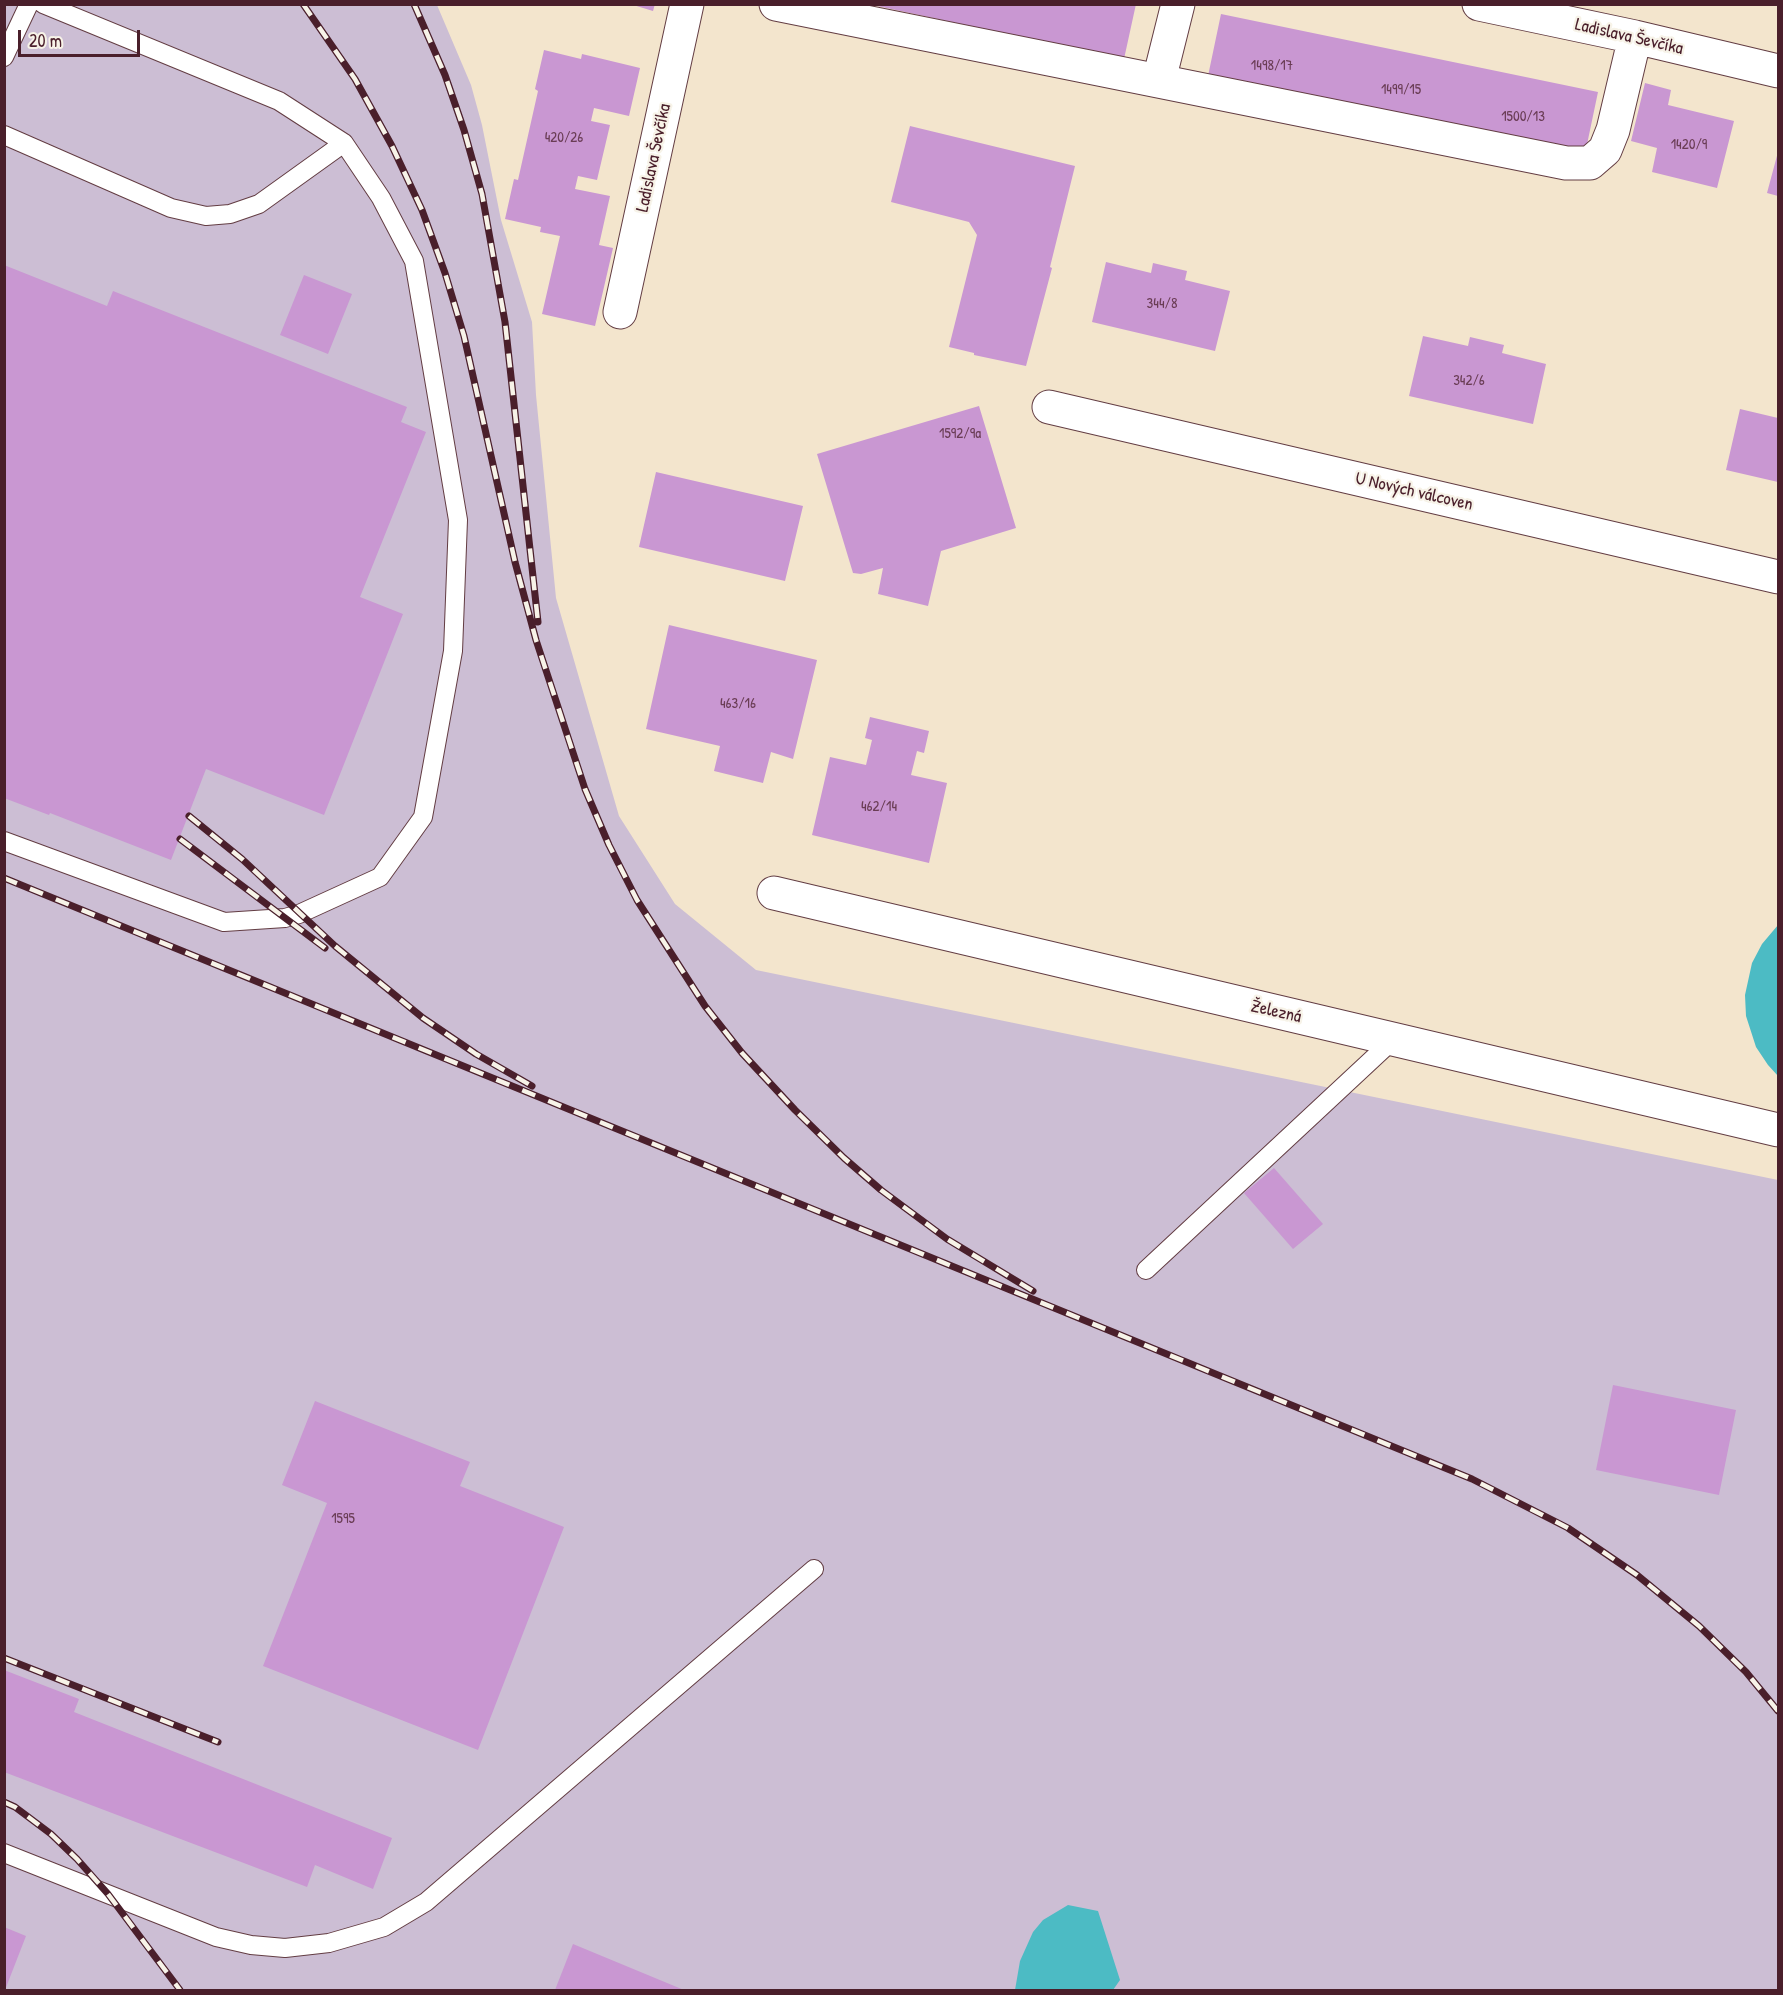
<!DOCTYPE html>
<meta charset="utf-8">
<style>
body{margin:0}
#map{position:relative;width:1783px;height:1995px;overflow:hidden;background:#f3e5cd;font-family:"Patrick Hand",sans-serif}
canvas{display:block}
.frame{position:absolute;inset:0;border:6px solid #4a1f2b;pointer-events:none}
.scale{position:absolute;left:18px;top:30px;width:122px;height:27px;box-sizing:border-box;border:3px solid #4a1f2b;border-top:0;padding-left:8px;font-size:18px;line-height:21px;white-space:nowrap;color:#4a1f2b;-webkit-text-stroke:4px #f7f3e8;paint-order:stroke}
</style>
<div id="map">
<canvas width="1783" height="1995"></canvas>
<div class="frame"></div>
<div class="scale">20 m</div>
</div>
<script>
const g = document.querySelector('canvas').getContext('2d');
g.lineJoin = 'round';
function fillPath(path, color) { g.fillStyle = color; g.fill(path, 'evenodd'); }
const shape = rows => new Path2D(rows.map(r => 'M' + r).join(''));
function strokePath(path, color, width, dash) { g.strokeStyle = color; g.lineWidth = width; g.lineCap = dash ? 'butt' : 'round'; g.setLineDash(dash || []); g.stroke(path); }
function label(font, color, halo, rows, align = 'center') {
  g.font = font + ' "Patrick Hand",sans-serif'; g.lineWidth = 4.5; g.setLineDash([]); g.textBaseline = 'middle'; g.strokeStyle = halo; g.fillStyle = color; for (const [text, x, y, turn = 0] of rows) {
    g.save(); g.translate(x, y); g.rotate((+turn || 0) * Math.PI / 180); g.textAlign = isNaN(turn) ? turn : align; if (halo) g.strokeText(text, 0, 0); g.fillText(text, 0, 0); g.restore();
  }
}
const industrial = shape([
 [5,5,437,5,471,85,482,125,501,220,532,322,536,395,556,598,619,816,675,904,756,970,1778,1180,1778,1990,5,1990]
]);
const water = shape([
 [1778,925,1778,1076,1768,1065,1756,1047,1746,1016,1745,995,1752,963,1762,944],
 [1068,1905,1098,1911,1120,1980,1113,1990,1015,1990,1020,1961,1033,1932,1043,1920]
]);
const building = shape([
 [630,4,655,4,653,11],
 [868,4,1136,4,1124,59],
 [1221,14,1598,92,1585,154,1208,76],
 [544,50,581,59,582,54,640,68,629,116,594,108,591,121,610,125,597,180,578,176,575,189,610,196,599,245,613,248,595,326,542,314,560,236,540,232,541,227,505,219,514,179,518,180,538,91,535,89],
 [1645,83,1671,90,1668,105,1734,121,1717,188,1652,172,1657,148,1631,141],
 [910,126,1075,166,1050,267,1052,268,1026,366,974,355,974,353,949,347,977,235,969,222,891,202],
 [1778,152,1778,196,1767,193],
 [1106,262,1151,273,1153,263,1187,271,1185,280,1230,291,1215,351,1092,322],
 [4,265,107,306,113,291,407,407,401,422,426,432,360,597,403,614,324,815,206,769,171,860,50,813,49,815,4,798],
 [304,275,352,294,328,354,280,335],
 [1423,336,1468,346,1470,337,1504,345,1502,353,1546,364,1533,424,1409,396],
 [979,406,1016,528,941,551,928,606,878,594,883,568,861,574,853,573,817,454],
 [1740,409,1778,418,1778,482,1726,470],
 [656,472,803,506,785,581,639,547],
 [669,625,817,660,793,759,771,752,763,783,714,771,720,746,646,729],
 [870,717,929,731,924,753,917,751,911,775,947,783,929,863,812,835,830,757,866,765,872,740,865,738],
 [1274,1168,1323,1224,1293,1249,1244,1193],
 [1613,1385,1736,1410,1719,1495,1596,1470],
 [315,1401,470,1462,460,1486,564,1527,478,1750,263,1666,327,1503,282,1485],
 [4,1670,79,1699,74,1712,392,1838,373,1889,315,1865,307,1887,4,1772],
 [4,1927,26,1936,5,1990,4,1990],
 [573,1944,684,1990,555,1990]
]);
const service = shape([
 [4,57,29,4],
 [4,135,171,208,206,216,230,214,259,204,344,143],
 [4,841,224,922,285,918,299,914,380,877,423,817,453,651,458,520,414,261,381,198,344,143,279,101,43,4],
 [1146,1270,1394,1039],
 [4,1853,216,1937,251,1945,285,1948,329,1943,384,1927,426,1902,814,1569]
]);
const minor = shape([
 [776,4,1566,163,1590,163,1605,150,1613,130,1635,37],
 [1479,4,1635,37,1778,71],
 [1159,80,1178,4],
 [620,312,687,4],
 [1049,407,1778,577],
 [774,893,1778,1130]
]);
const rail = shape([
 [303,4,355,79,392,146,422,210,445,273,464,336,515,562,536,640,585,789,609,845,637,900,705,1006,742,1053,795,1110,844,1158,881,1190,947,1239,1033,1291],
 [414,4,445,75,464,130,482,194,505,322,538,622],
 [189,816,242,859,335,946,423,1018,476,1054,532,1086],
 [180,839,325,948],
 [4,878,1472,1479,1568,1528,1637,1575,1699,1626,1746,1672,1778,1711],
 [4,1658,218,1742],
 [4,1802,15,1807,51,1834,77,1859,108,1894,180,1990]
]);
const numberNames = [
 ["1498/17",1272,66],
 ["1499/15",1401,90],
 ["1500/13",1523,117],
 ["420/26",564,138],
 ["1420/9",1689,145],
 ["344/8",1162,304],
 ["342/6",1469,381],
 ["1592/9a",960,434],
 ["463/16",738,704],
 ["462/14",879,807],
 ["1595",343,1519]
];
const streetNames = [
 ["Ladislava Ševčíka",1629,37,13],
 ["Ladislava Ševčíka",654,158,-78],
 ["U Nových válcoven",1414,492,13],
 ["Železná",1276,1012,13]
];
fillPath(industrial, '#ccbed4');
fillPath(water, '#4cbbc4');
fillPath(building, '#c997d2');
strokePath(service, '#633d43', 20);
strokePath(minor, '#633d43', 35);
strokePath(service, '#fff', 18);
strokePath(minor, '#fff', 33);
strokePath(rail, '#4a1f2b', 7);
strokePath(rail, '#f7f3e8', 4.5, [14]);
label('15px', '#6a3d55', null, numberNames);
label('18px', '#4a1f2b', '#f7f3e8', streetNames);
</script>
